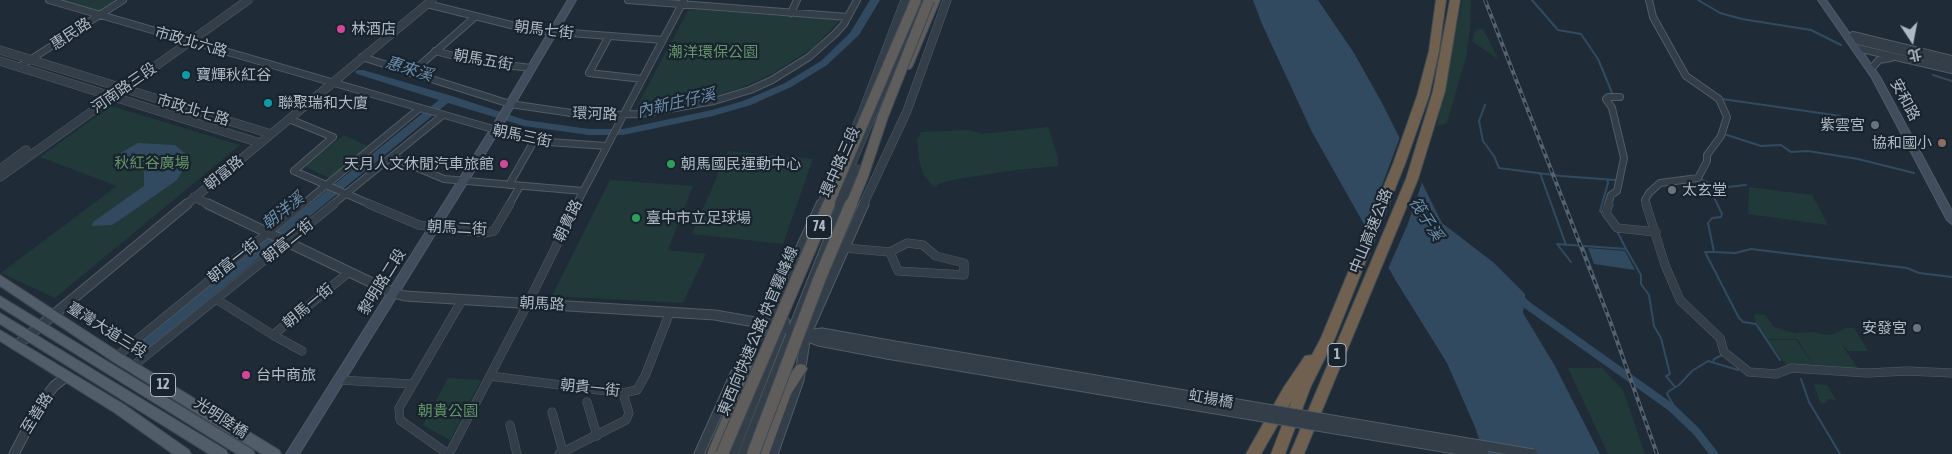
<!DOCTYPE html>
<meta charset="utf-8">
<style>
body{margin:0}
#map{position:relative;width:1952px;height:454px;overflow:hidden;background:#1f2c38;font-family:"Asap Condensed","Noto Sans TC",sans-serif}
canvas{display:block}
.north{position:absolute;left:1887px;top:15px;width:50px;height:50px;-webkit-text-stroke:4px #18232d;paint-order:stroke;rotate:169deg;font-size:14px;font-weight:700;line-height:20px;text-align:center;color:#adb9c5}
.north::after{content:'';display:block;margin:auto;width:18px;height:22px;background:#adb9c5;clip-path:polygon(50% 0,100% 100%,50% 72%,0 100%)}
</style>
<div id="map">
<canvas width="1952" height="454"></canvas>
<div class="north">北</div>
</div>
<script>
const g = document.querySelector('canvas').getContext('2d');
g.lineJoin = 'round';
function fillPath(path, color) { g.fillStyle = color; g.fill(path, 'evenodd'); }
const shape = rows => new Path2D(rows.map(r => 'M' + r).join(''));
function strokePath(path, color, width, dash) { g.strokeStyle = color; g.lineWidth = width; g.lineCap = dash ? 'butt' : 'round'; g.setLineDash(dash || []); g.stroke(path); }
function label(font, color, halo, rows, align = 'center') {
  g.font = font + ' "Asap Condensed","Noto Sans TC",sans-serif'; g.lineWidth = 4.5; g.setLineDash([]); g.textBaseline = 'middle'; g.strokeStyle = halo; g.fillStyle = color; for (const [text, x, y, turn = 0] of rows) {
    g.save(); g.translate(x, y); g.rotate((+turn || 0) * Math.PI / 180); g.textAlign = isNaN(turn) ? turn : align; if (halo) g.strokeText(text, 0, 0); g.fillText(text, 0, 0); g.restore();
  }
}
const green = shape([
 [58,0,117,0,102,10,95,11],
 [1462,0,1471,0,1470,29,1466,57,1447,123,1437,126],
 [689,9,840,20,814,47,774,73,738,89,688,104,635,110],
 [1478,29,1483,29,1499,60,1472,41,1475,31],
 [111,106,240,145,55,298,1,273,117,186,40,157],
 [1048,127,1058,157,1058,166,1016,170,957,179,941,183,934,187,924,175,919,160,917,140,921,132,969,130,982,134],
 [344,135,369,147,329,178,304,166],
 [728,151,813,159,783,244,692,234],
 [610,180,693,186,668,250,706,254,683,303,552,296],
 [1749,187,1812,195,1828,225,1748,214],
 [1754,314,1765,315,1774,327,1794,333,1796,337,1795,333,1813,332,1826,335,1835,334,1835,333,1846,328,1854,328,1868,351,1849,351,1841,344,1860,371,1816,369,1797,339,1765,339,1756,323],
 [1767,340,1796,340,1815,368,1787,366],
 [1568,368,1602,368,1623,390,1645,454,1608,454],
 [448,378,481,380,450,440,423,425],
 [1814,384,1827,385,1836,400,1829,399,1824,404,1820,402]
]);
const water = shape([
 [1253,0,1318,0,1354,53,1382,103,1442,223,1494,263,1525,294,1523,313,1555,366,1600,454,1484,454,1475,427,1447,363,1396,281,1312,132,1262,24],
 [138,143,175,145,187,155,187,163,177,180,127,215,112,225,92,226,93,222,144,186,144,172,117,155],
 [1588,248,1625,251,1635,270,1594,264]
]);
const pier = shape([
 [1401,134,1423,180,1407,226,1387,271,1365,231]
]);
const stream = shape([
 [1532,0,1558,30,1581,34,1598,59,1613,95],
 [1698,0,1720,13,1742,19,1811,30,1841,45],
 [1933,75,1952,81],
 [1722,99,1841,116],
 [1485,105,1479,121,1483,141,1494,156,1499,168,1561,176,1615,180],
 [1724,134,1761,146,1781,145,1791,152,1808,151,1858,159,1914,173],
 [1540,173,1566,245],
 [1701,179,1718,188,1746,185],
 [1715,187,1712,193,1722,214,1721,217,1712,218,1708,223,1714,252,1705,252,1739,318,1743,322,1756,324,1780,360],
 [1603,214,1600,211,1608,183,1607,180],
 [1617,231,1626,249],
 [1583,246,1623,354],
 [1714,252,1735,253,1751,249,1907,268,1919,273,1952,277],
 [1571,262,1557,244,1626,249,1641,275,1641,284,1649,295,1654,326,1661,338,1670,374,1666,376,1675,387],
 [1713,362,1714,359,1724,354],
 [1801,379,1809,402,1840,454],
 [1670,407,1673,404,1667,394,1669,391,1679,385,1692,371,1708,361,1738,370]
]);
const canal = shape([
 [1519,297,1527,305,1672,408,1696,431,1714,454]
]);
const river = shape([
 [870,0,880,0,859,35,827,65,791,87,751,105,713,116,623,135,589,135,524,126,448,103,143,353,139,354,135,353,133,349,135,345,439,100,357,74,355,72,357,70,363,70,452,96,525,120,589,129,623,129,712,110,743,101,785,83,821,61,850,33,870,0]
]);
const minorFar1 = shape([
 [49,0,534,141,607,146],
 [628,0,848,17],
 [427,4,531,30,663,40],
 [791,13,797,0],
 [1853,35,1952,59],
 [609,36,589,73,642,79],
 [1857,48,1952,70],
 [435,51,477,62,532,68],
 [362,57,510,104,585,115,641,114,714,101,750,90,772,80,809,57,835,34,844,24,857,0],
 [19,67,123,0],
 [1871,69,1879,60,1891,58],
 [411,73,475,17],
 [289,119,333,137,294,171,372,205],
 [392,157,444,179,583,191],
 [509,185,534,141],
 [302,205,420,108],
 [332,205,443,115],
 [509,205,520,186],
 [576,205,684,0],
 [1608,205,1611,195,1617,191,1624,158,1612,108,1606,99,1608,97,1620,97],
 [1647,205,1645,200,1649,193,1660,183,1698,178,1707,161,1707,155,1721,136,1727,117,1719,99,1686,76,1653,17,1649,0]
]);
const minor = shape([
 [369,204,419,225,485,233,494,231,510,204],
 [1609,204,1606,213,1617,228,1656,232],
 [1646,204,1665,265,1680,300,1720,338,1724,352,1749,372,1776,374,1792,368,1867,373,1907,371,1952,373],
 [907,243,923,245,936,256,964,263,964,275,898,271,890,252,907,243],
 [845,248,890,252],
 [216,299,273,335,349,272],
 [273,335,302,351],
 [116,357,303,204],
 [133,366,334,204],
 [490,376,623,393,637,390,645,376,670,312],
 [339,380,411,384],
 [587,402,597,436],
 [552,412,563,452],
 [510,425,517,454],
 [448,454,400,420,399,408,462,300],
 [449,454,528,303,577,204],
 [559,454,626,420,629,413,623,393]
]);
const tertiaryFar1 = shape([
 [1850,38,1952,63],
 [0,50,271,134],
 [0,61,260,143],
 [0,169,26,150],
 [0,177,248,0],
 [194,197,210,205],
 [186,205,432,0],
 [821,205,862,113,905,0],
 [834,205,921,0],
 [843,205,857,169],
 [863,205,907,111,947,0]
]);
const tertiary = shape([
 [208,204,393,293,405,296,715,315,783,327,819,341,887,354],
 [831,213,835,204],
 [806,335,822,333,889,345],
 [16,346,187,204],
 [14,454,39,406,54,386,66,377],
 [699,454,735,374,766,323,821,204],
 [733,454,785,322],
 [743,454,843,204],
 [773,454,799,380,806,335,864,204]
]);
const secondary = shape([
 [568,0,576,0,499,131,299,454,286,454,490,130,568,0],
 [1818,0,1826,0,1880,77,1952,211,1952,224,1947,220,1872,78,1818,0]
]);
const primary = shape([
 [0,275,120,353,279,450,281,454,262,454,112,361,0,286,0,275],
 [0,296,253,450,255,454,237,454,0,307,0,296],
 [0,313,226,450,228,454,209,454,0,324,0,313],
 [0,330,125,405,189,450,191,454,173,454,115,413,0,341,0,330]
]);
const trunk = shape([
 [930,0,940,0,912,67,910,69,904,69,902,67,930,0],
 [748,347,752,348,754,352,752,376,721,454,707,454,740,376,742,352,744,348,748,347],
 [801,364,805,365,807,369,791,394,769,454,755,454,780,388,797,365,801,364]
]);
const motorway = shape([
 [1436,0,1446,0,1439,51,1429,96,1405,164,1335,338,1311,386,1285,454,1271,454,1292,400,1261,454,1246,454,1284,387,1305,356,1312,355,1321,338,1393,164,1417,96,1429,51,1436,0],
 [1450,0,1460,0,1445,91,1418,179,1304,454,1290,454,1406,179,1433,91,1450,0]
]);
const rail = shape([
 [1485,0,1610,321,1657,454]
]);
const tertiaryBridge = shape([
 [889,345,1533,454],
 [887,354,1484,454]
]);
const trunkBridgeFar1 = shape([
 [828,205,916,0],
 [851,205,863,176,883,116,929,0]
]);
const trunkBridge = shape([
 [722,454,829,204],
 [753,454,819,280,851,204]
]);
const markers = [
 [341,29,5,"#d1479c"],
 [186,75,5,"#0f9aa8"],
 [268,103,5,"#0f9aa8"],
 [1875,125,5,"#6b7280"],
 [1942,143,5,"#8d6e63"],
 [504,164,5,"#d1479c"],
 [671,164,5,"#2e9e5b"],
 [1672,190,5,"#6b7280"],
 [636,218,5,"#2e9e5b"],
 [1917,328,5,"#6b7280"],
 [246,375,5,"#d1479c"]
];
const shields = [
 [819,227,25],
 [1337,355,18],
 [163,385,25]
];
const shieldNames = [
 ["74",819,227],
 ["1",1337,355],
 ["12",163,385]
];
const poiNames = [
 ["林酒店",351,29],
 ["寶輝秋紅谷",196,75],
 ["聯聚瑞和大廈",278,103],
 ["紫雲宮",1865,125,"right"],
 ["協和國小",1932,143,"right"],
 ["天月人文休閒汽車旅館",494,164,"right"],
 ["朝馬國民運動中心",681,164],
 ["太玄堂",1682,190],
 ["臺中市立足球場",646,218],
 ["安發宮",1907,328,"right"],
 ["台中商旅",256,375]
];
const streetNames = [
 ["朝馬七街",544,30,7],
 ["惠民路",71,34,-33],
 ["市政北六路",191,42,16],
 ["朝馬五街",483,60,10],
 ["河南路三段",124,88,-35],
 ["安和路",1905,100,62],
 ["市政北七路",193,110,17],
 ["環河路",595,114,2],
 ["朝馬三街",522,136,12],
 ["環中路三段",840,162,-66],
 ["朝富路",224,173,-39],
 ["朝貴路",568,221,-64],
 ["朝馬二街",457,228,3],
 ["中山高速公路",1371,231,-68],
 ["朝富二街",288,241,-39],
 ["朝富一街",233,261,-39],
 ["黎明路二段",382,282,-58],
 ["朝馬路",542,304,3],
 ["朝馬一街",308,306,-40],
 ["臺灣大道三段",107,330,32],
 ["東西向快速公路 快官霧峰線",758,331,-67],
 ["朝貴一街",590,388,6],
 ["虹揚橋",1211,399,10],
 ["至善路",37,413,-58],
 ["光明陸橋",221,418,33]
];
const parkNames = [
 ["潮洋環保公園",713,52],
 ["秋紅谷廣場",152,163],
 ["朝貴公園",448,411]
];
const waterNames = [
 ["惠來溪",409,69,17],
 ["內新庄仔溪",676,103,-13],
 ["朝洋溪",283,211,-39],
 ["筏子溪",1426,219,57]
];
fillPath(green, '#213939');
fillPath(water, '#324a60');
fillPath(pier, '#1f2c38');
strokePath(stream, '#324a60', 2);
strokePath(canal, '#324a60', 8);
fillPath(river, '#324a60');
strokePath(minorFar1, '#505c66', 8);
strokePath(minor, '#505c66', 9);
strokePath(tertiaryFar1, '#505c66', 9);
strokePath(tertiary, '#505c66', 11);
strokePath(secondary, '#505c66', 2);
strokePath(primary, '#3c4752', 2);
strokePath(trunk, '#3d4953', 2);
strokePath(motorway, '#3d4953', 2);
strokePath(minorFar1, '#333e49', 6);
strokePath(minor, '#333e49', 8);
strokePath(tertiaryFar1, '#333e49', 8);
strokePath(tertiary, '#333e49', 9);
fillPath(secondary, '#414d5c');
fillPath(primary, '#515d69');
fillPath(trunk, '#605e5c');
fillPath(motorway, '#6f6050');
strokePath(rail, '#556270', 4);
strokePath(rail, '#18232d', 2, [5]);
strokePath(tertiaryBridge, '#505c66', 11, []);
strokePath(trunkBridgeFar1, '#3d4953', 12, []);
strokePath(trunkBridge, '#3d4953', 14, []);
strokePath(tertiaryBridge, '#333e49', 9);
strokePath(trunkBridgeFar1, '#605e5c', 10);
strokePath(trunkBridge, '#605e5c', 12);
for (const [x, y, r, color] of markers) { const dot = new Path2D(); dot.arc(x, y, r, 0, 2 * Math.PI); g.fillStyle = color; g.fill(dot); strokePath(dot, '#18232d', 2); }
for (const [x, y, w] of shields) { const box = new Path2D(); box.roundRect(x - w / 2, y - 11.5, w, 23, 4); g.fillStyle = '#18232d'; g.fill(box); strokePath(box, '#adb9c5', 1); }
label('bold 14px', '#adb9c5', null, shieldNames);
label('15px', '#adb9c5', '#18232d', poiNames, 'left');
label('15px', '#adb9c5', '#18232d', streetNames);
label('15px', '#64966b', '#18232d', parkNames);
label('italic 16px', '#6c8daa', '#18232d', waterNames);
</script>
